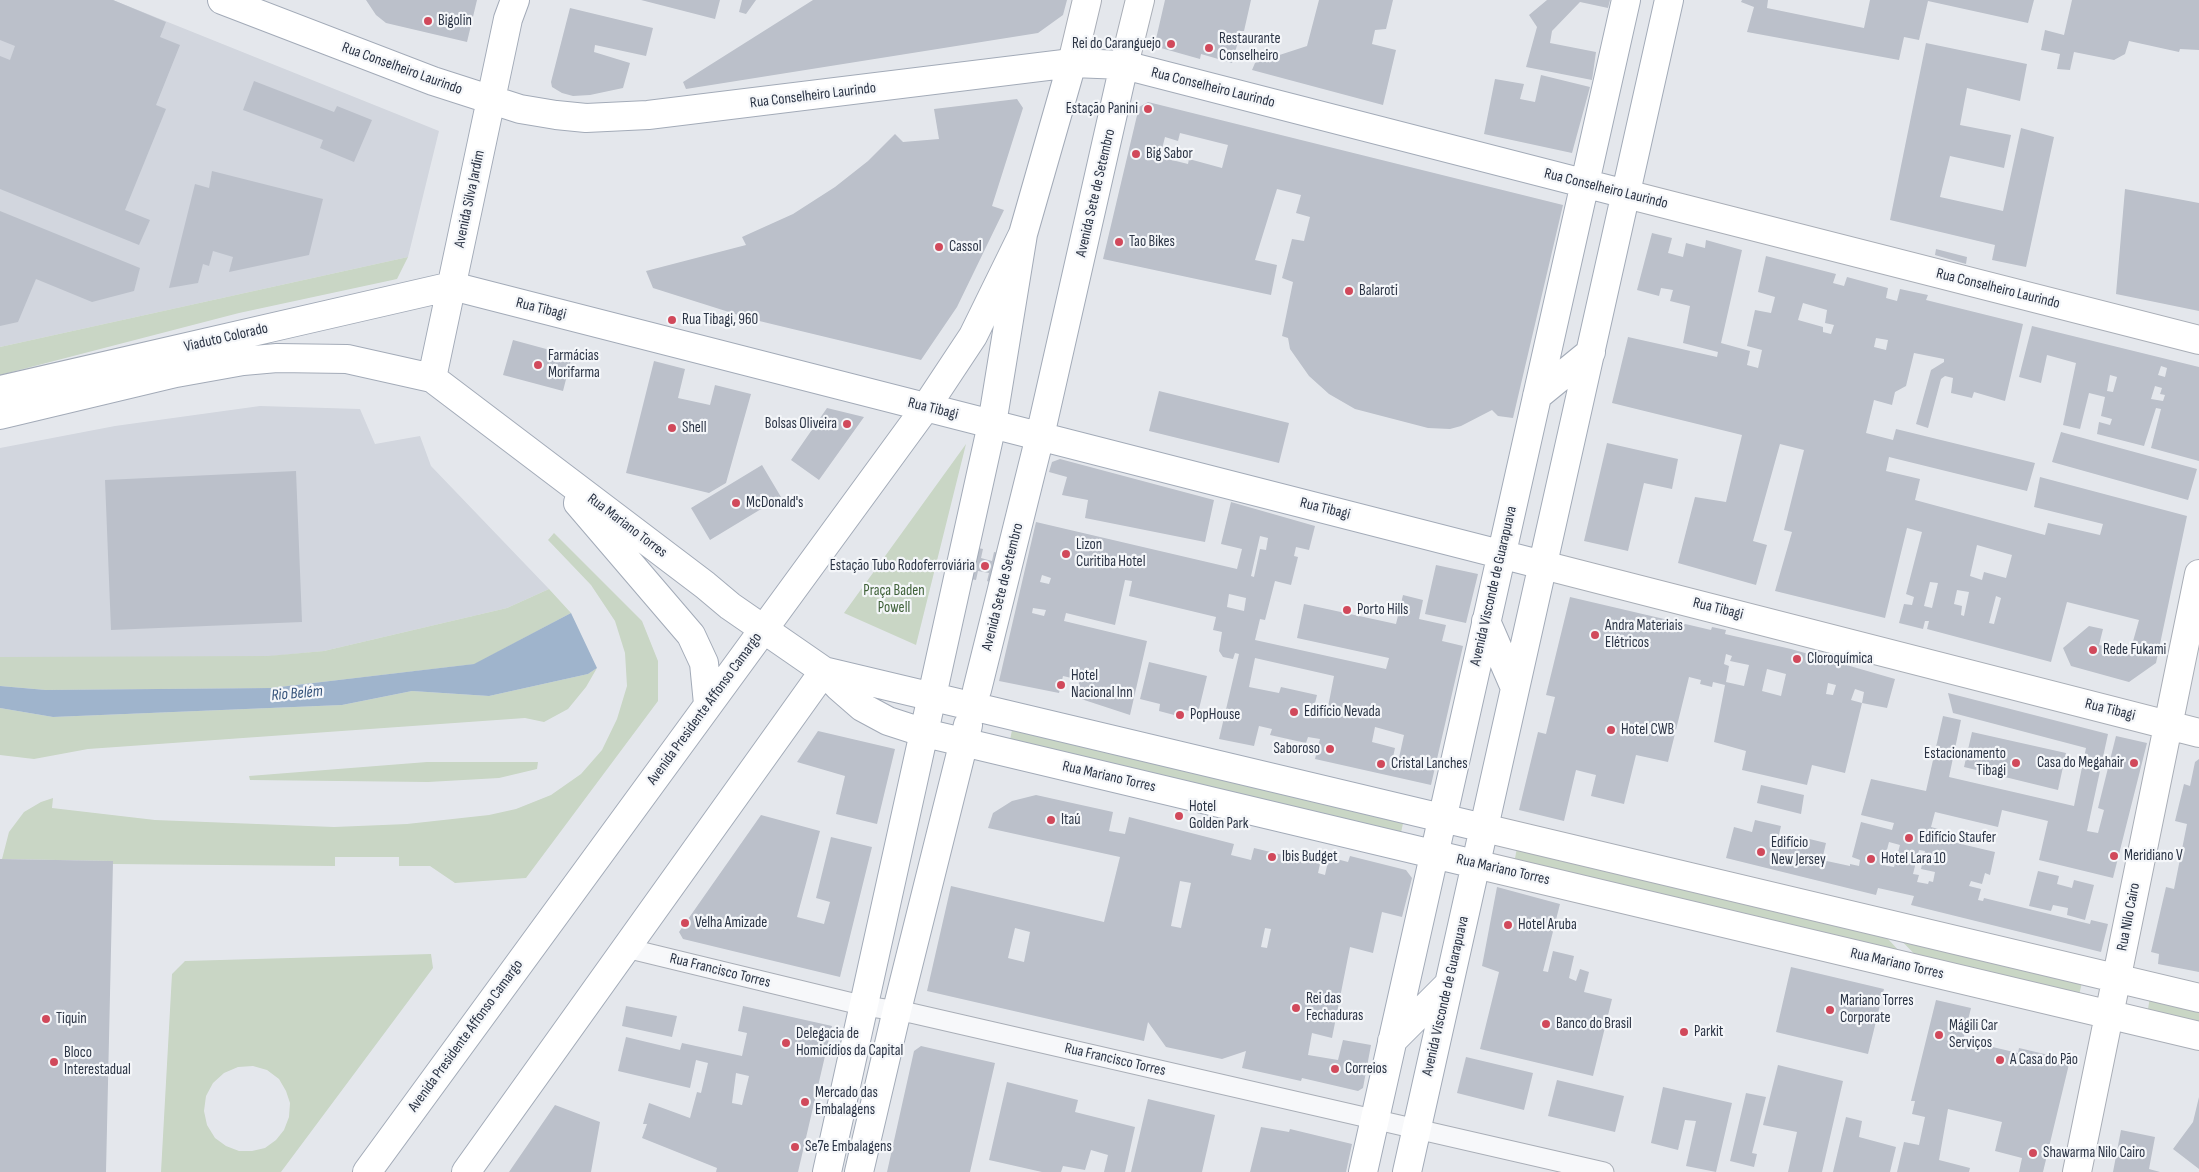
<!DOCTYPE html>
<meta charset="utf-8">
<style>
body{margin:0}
canvas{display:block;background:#e4e7ec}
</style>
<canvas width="2199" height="1172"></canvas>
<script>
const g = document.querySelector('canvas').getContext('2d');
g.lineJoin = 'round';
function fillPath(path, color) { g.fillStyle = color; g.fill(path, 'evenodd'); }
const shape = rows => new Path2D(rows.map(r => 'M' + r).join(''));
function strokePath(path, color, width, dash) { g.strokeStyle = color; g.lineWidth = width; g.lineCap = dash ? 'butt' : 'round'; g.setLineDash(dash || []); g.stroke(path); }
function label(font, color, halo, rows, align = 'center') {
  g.font = font + ' "Sofia Sans Condensed",sans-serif'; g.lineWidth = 4.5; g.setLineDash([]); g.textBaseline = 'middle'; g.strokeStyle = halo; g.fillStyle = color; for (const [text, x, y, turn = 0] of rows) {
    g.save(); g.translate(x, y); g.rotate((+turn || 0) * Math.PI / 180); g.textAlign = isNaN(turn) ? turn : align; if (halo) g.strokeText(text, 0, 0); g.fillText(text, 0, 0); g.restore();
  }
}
const built = shape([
 [0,0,113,0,439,131,408,257,0,347],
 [260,406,360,409,375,444,420,436,431,466,549,589,507,608,324,651,178,665,0,659,0,448,115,426]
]);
const green = shape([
 [408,257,397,279,239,313,0,375,0,347],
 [966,444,916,645,844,613],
 [554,533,642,621,658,661,658,701,526,878,455,883,430,866,399,866,399,857,335,857,335,866,112,864,112,861,2,859,9,832,24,812,41,802,53,798,52,808,155,820,334,827,407,824,489,815,516,809,551,795,581,774,602,750,617,719,627,686,625,653,615,621,591,585,548,540],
 [549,589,571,613,475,664,271,688,46,690,0,686,0,657,268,656,324,651,507,608],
 [597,668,586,687,568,709,544,722,525,718,88,749,34,759,0,755,0,708,53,717,342,705,412,691,489,696,588,674],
 [1014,720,1405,814,1399,842,1008,750],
 [427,762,538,762,537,769,499,778,428,782,250,780,249,776],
 [1519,837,1874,924,1916,969,1513,869],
 [1889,928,2084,974,2076,1008,1930,970],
 [431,954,433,968,281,1172,161,1172,172,974,185,961],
 [253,1066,267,1070,279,1079,286,1091,290,1103,289,1117,284,1130,276,1140,265,1148,252,1151,239,1151,226,1146,215,1138,207,1125,204,1111,206,1096,213,1083,224,1073,238,1067],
 [2151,991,2199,1002,2199,1034,2146,1021]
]);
const water = shape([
 [571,613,597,668,588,674,489,696,412,691,342,705,53,717,0,708,0,686,46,690,271,688,474,664]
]);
const building = shape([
 [0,0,113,0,166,22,160,37,180,45,156,105,166,109,125,210,150,220,139,245,0,189,0,56,10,60,15,46,0,40],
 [366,0,477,0,467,42,386,23,376,15],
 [641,0,720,0,715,19],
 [742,0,756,0,746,14,739,12],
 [813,0,1067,0,1063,15,1038,33,686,89,683,82],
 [1165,0,1251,0,1244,31,1241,31,1232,63,1201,54,1200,59,1161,48,1156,39],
 [1319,0,1393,0,1386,29,1375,30,1372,44,1396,50,1383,105,1252,70,1255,63,1307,46],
 [1547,0,1610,0,1608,8,1580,2,1552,31,1550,43,1596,52,1592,80,1526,67,1537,27,1529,15],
 [1742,0,1768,0,1767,8,1864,28,1870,0,2034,0,2028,23,1928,1,1919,40,1904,37,1899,60,1747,32,1754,7,1741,2],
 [2072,0,2199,0,2199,50,2180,49,2179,52,2129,41,2125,54,2114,60,2074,52,2070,70,2057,69,2060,54,2041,50,2045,30,2064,35],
 [570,8,653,28,646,56,595,45,594,52,630,63,623,88,590,95,573,96,562,93,552,87,551,82],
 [1926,43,2027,64,2020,101,1967,88,1960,125,2011,135,2004,168,1950,156,1940,197,2003,211,2021,128,2054,137,2026,267,1992,260,1995,245,1890,220],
 [1541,75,1590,87,1572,153,1484,134,1495,79,1524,84,1520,99,1535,102],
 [254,81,334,112,337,106,372,120,354,162,320,148,323,140,243,110],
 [1017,99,1023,108,992,206,1004,210,957,307,921,360,751,319,653,288,646,271,746,245,742,237,793,214,835,187,868,161,895,134,903,142,939,139,934,109],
 [1148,102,1563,205,1513,418,1498,416,1492,410,1461,426,1450,429,1428,428,1355,409,1329,394,1309,376,1290,349,1288,338,1282,336,1293,282,1282,278,1292,239,1304,241,1310,217,1296,213,1301,195,1277,189,1255,260,1277,265,1271,295,1103,259,1139,107],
 [1180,133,1228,145,1222,168,1189,159,1188,164,1160,157,1165,137,1178,141],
 [212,171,323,199,309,255,229,272,233,257,213,251,209,266,203,264,198,283,169,288,195,184,209,188],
 [2125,189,2199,203,2199,311,2116,294],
 [0,211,140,268,134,291,92,302,36,279,18,322,0,326],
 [1652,233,1672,238,1668,253,1683,257,1686,243,1705,248,1706,240,1742,250,1721,343,1750,351,1747,365,1758,368,1762,350,1747,346,1755,310,1771,313,1775,297,1758,292,1766,256,1836,274,1833,283,1844,286,1847,277,1888,288,1886,298,1897,301,1900,289,1928,295,1926,300,2023,324,2005,401,1974,392,1972,398,1951,393,1953,378,1945,376,1941,379,1928,428,1916,424,1931,370,1944,362,1944,359,1914,353,1906,386,1895,392,1892,405,1874,400,1866,433,1893,440,1896,429,2035,463,2027,491,1889,457,1886,471,1920,479,1915,500,2045,535,2048,523,2100,535,2103,524,2034,507,2040,477,2187,516,2156,663,2129,682,2071,666,2063,648,2089,626,2103,629,2099,645,2130,652,2139,620,2067,602,2051,662,1927,629,1929,621,1925,621,1923,629,1899,623,1904,604,1912,605,1914,597,1906,594,1922,532,1907,528,1885,618,1775,591,1792,532,1784,530,1804,450,1780,444,1753,541,1767,545,1756,585,1678,563,1695,497,1726,502,1742,435,1612,403,1628,337,1717,357,1718,352,1683,343,1690,306,1670,301,1673,290,1661,288,1659,296,1637,290],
 [1803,303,1827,310,1825,323,1834,325,1831,334,1823,332,1823,327,1798,320],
 [1876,338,1888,340,1886,350,1874,347],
 [1977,545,2012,555,2006,578,1984,572,1982,580,1970,576],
 [1930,582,1938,583,1932,608,1924,606],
 [1957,590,1969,592,1964,616,1961,615,1962,606,1954,604],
 [1996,596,2001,598,1994,624,1989,623],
 [1936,249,1967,257,1966,264,1935,255],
 [2032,326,2199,367,2199,461,2151,448,2161,409,2156,408,2144,446,2097,434,2099,422,2110,425,2112,419,2101,416,2105,397,2089,393,2080,429,2063,425,2076,363,2047,355,2041,383,2019,377],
 [2161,366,2167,368,2165,377,2158,375],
 [2110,375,2117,377,2113,392,2107,391],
 [2155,386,2162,388,2160,394,2165,395,2163,401,2151,399],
 [513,340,572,356,563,391,503,375],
 [654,361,685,369,678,398,710,405,715,385,751,394,726,483,709,493,626,473],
 [1159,391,1289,423,1279,463,1149,431],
 [827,408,864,417,819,480,791,460],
 [2061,432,2197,469,2188,500,2052,462],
 [1607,443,1678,459,1672,489,1644,483,1628,551,1584,541],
 [1060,459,1214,500,1205,542,1085,518,1088,500,1062,495,1067,477,1049,472,1052,462],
 [762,465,781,497,710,540,691,508],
 [296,471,302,622,111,630,105,480],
 [1231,502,1315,526,1309,550,1296,547,1294,556,1298,557,1291,585,1275,581,1265,620,1260,619,1255,640,1386,669,1389,658,1297,638,1304,604,1396,624,1403,595,1423,600,1419,619,1446,625,1442,641,1463,646,1431,785,1315,759,1320,739,1308,737,1306,743,1270,735,1272,729,1259,726,1254,746,1219,739,1239,654,1235,653,1233,659,1223,657,1219,651,1222,632,1213,630,1216,617,1129,596,1132,581,1125,580,1115,625,1066,613,1064,621,1147,641,1130,715,1075,697,1080,680,1063,676,1059,693,999,681,1036,522,1237,569,1242,549,1221,544],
 [1260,536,1268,538,1266,550,1260,549,1254,577,1251,576],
 [1042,575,1051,578,1049,584,1040,582],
 [1229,594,1246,598,1244,611,1227,607],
 [1033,608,1046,610,1044,616,1032,613],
 [1255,658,1334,676,1328,707,1315,703,1317,695,1281,687,1279,693,1249,687],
 [1375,727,1404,735,1397,767,1391,766,1395,748,1372,742],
 [978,548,983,549,981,558,992,561,994,552,999,553,992,583,987,581,989,573,978,571,976,580,970,579],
 [1436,565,1478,574,1466,623,1425,614],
 [1570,597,1711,630,1712,627,1726,630,1725,634,1791,649,1895,679,1887,708,1862,703,1864,692,1855,689,1851,700,1862,703,1845,773,1812,765,1807,785,1742,770,1746,751,1714,742,1725,685,1713,682,1712,687,1700,684,1701,680,1689,677,1668,762,1636,755,1624,804,1591,796,1596,775,1576,770,1564,821,1519,810,1538,732,1546,734,1555,697,1546,695],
 [1726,654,1732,656,1730,661,1749,665,1744,686,1726,682,1729,666,1724,664],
 [1767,669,1786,674,1781,696,1762,691],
 [1828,683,1836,685,1833,695,1826,694],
 [1149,662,1207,676,1198,713,1180,709,1178,716,1159,711,1160,704,1140,699],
 [1948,693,2108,734,2087,831,2098,833,2104,810,2098,808,2116,736,2147,743,2113,878,2039,860,2048,821,2002,810,1998,827,1935,812,1931,827,1942,830,1940,839,1995,852,1990,875,1985,873,1982,884,1971,881,1969,886,1981,889,1978,900,1983,901,1984,898,2090,924,2091,920,2108,924,2101,952,1911,905,1914,896,1878,888,1876,895,1726,858,1734,827,1752,832,1755,820,1781,826,1778,839,1796,844,1797,836,1826,843,1822,860,1850,866,1850,864,1859,866,1860,860,1852,857,1861,822,1892,830,1894,823,1861,815,1871,779,1926,791,1943,716,1961,720,1949,777,2074,806,2086,748,1953,713],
 [1889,842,1900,845,1894,867,1883,865],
 [1919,850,1925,851,1921,869,1935,872,1933,882,1929,881,1928,884,1917,882,1919,875,1913,874],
 [818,731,895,749,877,824,836,814,845,776,797,762],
 [1972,732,2066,753,2058,790,1964,767],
 [2199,759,2199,972,2158,964,2159,954,2151,952,2166,887,2174,889,2187,824,2175,821,2184,784,2190,786,2195,762],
 [1761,785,1804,795,1801,814,1757,803],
 [1036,795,1113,812,1109,831,1125,834,1129,817,1234,844,1231,855,1251,860,1254,848,1320,864,1318,873,1325,875,1329,857,1348,862,1350,856,1406,870,1412,878,1402,917,1382,912,1373,953,1350,947,1332,1038,1312,1033,1308,1055,1338,1060,1343,1040,1371,1045,1363,1088,1358,1091,1302,1078,1301,1081,1242,1068,1246,1051,1222,1059,1166,1047,1148,1022,1144,1041,927,991,951,886,1104,922,1120,857,988,828,993,813,1012,801],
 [1180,881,1191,883,1181,928,1171,926],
 [1015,928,1030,932,1024,962,1008,958],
 [1265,928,1271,929,1267,948,1261,947],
 [761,815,820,831,797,917,824,924,830,902,816,898,831,837,872,847,840,977,683,939,679,932],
 [0,859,113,861,106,1172,0,1172],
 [2038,871,2059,876,2057,884,2072,888,2074,880,2094,885,2085,920,2067,915,2068,908,2053,905,2051,911,2029,906],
 [1497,887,1560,904,1543,971,1548,972,1553,951,1574,956,1569,978,1576,981,1580,969,1589,972,1584,992,1612,999,1593,1076,1480,1049,1499,972,1482,966],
 [1791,967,1884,989,1868,1054,1776,1032],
 [1936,1000,1971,1008,1963,1040,2018,1053,2019,1048,2070,1060,2043,1172,2019,1172,2022,1158,1995,1151,2002,1122,1948,1109,1939,1160,1970,1168,1969,1172,1897,1172,1904,1142,1919,1145,1925,1117,1912,1114,1915,1101,1911,1101],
 [626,1006,677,1016,672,1037,622,1026],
 [743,1006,832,1026,798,1172,716,1172,717,1168,642,1138,647,1124,643,1124,649,1103,690,1118,697,1092,701,1093,708,1063,696,1060,690,1088,618,1071,626,1037,680,1050,682,1043,742,1056,747,1033,738,1031],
 [736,1073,749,1076,742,1105,732,1103],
 [921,1046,995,1063,970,1172,887,1172,914,1051],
 [1466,1057,1533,1073,1524,1110,1457,1093],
 [1778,1065,1843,1081,1822,1172,1788,1172,1797,1132,1763,1125],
 [1557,1080,1624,1096,1615,1132,1548,1116],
 [1007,1082,1078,1100,1075,1112,1135,1127,1125,1172,1104,1172,1108,1155,1091,1150,1085,1170,1063,1166,1061,1172,1042,1172,989,1160],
 [1663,1087,1732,1103,1716,1172,1686,1166,1696,1121,1685,1120,1678,1150,1651,1143],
 [1746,1093,1766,1097,1752,1153,1757,1154,1754,1167,1730,1161],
 [2199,1097,2199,1169,2173,1149,2193,1122],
 [1148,1099,1215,1115,1202,1172,1131,1172],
 [555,1105,600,1122,591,1172,509,1172],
 [1846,1117,1862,1121,1859,1137,1896,1147,1890,1172,1833,1172],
 [1261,1127,1289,1132,1290,1129,1352,1144,1346,1172,1250,1172],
 [2121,1130,2155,1137,2149,1169,2160,1172,2113,1172]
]);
const minor = shape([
 [626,948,865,1006,911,1013,1604,1172]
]);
const secondary = shape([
 [1072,63,1087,0],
 [1124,65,1140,0],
 [1626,194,2199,340],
 [1543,565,2199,733],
 [1484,828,2199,998],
 [1475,864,2199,1036],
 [2077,1172,2199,574]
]);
const primary = shape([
 [222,0,433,81,520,109,556,115,586,118,648,115,1072,63,1124,65,1626,194],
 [432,378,508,19,515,0],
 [0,390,452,286,1543,565],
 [1537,396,1591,352],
 [0,415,176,373,243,361,277,358,347,359,432,378,705,585,730,606,824,671,839,687,862,707,888,721,925,733,1475,864],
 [578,503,691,635,704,663,708,704],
 [1486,621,1515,688],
 [824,671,1484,828],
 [977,690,1040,436,1124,65],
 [1392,1041,1449,984],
 [367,1172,926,407,973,336,1023,234],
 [466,1172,824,671],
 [827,1172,992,424,1023,234,1072,63],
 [859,1172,897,1010,968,725],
 [1363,1172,1626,0],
 [1407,1172,1669,0]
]);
const markers = [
 [428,21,5,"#d1495b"],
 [1171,44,5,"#d1495b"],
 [1209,48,5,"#d1495b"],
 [1148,109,5,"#d1495b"],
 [1136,154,5,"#d1495b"],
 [1119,242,5,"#d1495b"],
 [939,247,5,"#d1495b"],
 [1349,291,5,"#d1495b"],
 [672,320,5,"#d1495b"],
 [538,365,5,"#d1495b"],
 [847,424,5,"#d1495b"],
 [672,428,5,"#d1495b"],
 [736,503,5,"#d1495b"],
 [1066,554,5,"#d1495b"],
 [985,566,5,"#d1495b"],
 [1347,610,5,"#d1495b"],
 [1595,635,5,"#d1495b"],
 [2093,650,5,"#d1495b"],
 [1797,659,5,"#d1495b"],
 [1061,685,5,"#d1495b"],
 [1294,712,5,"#d1495b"],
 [1180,715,5,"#d1495b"],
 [1611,730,5,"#d1495b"],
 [1330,749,5,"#d1495b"],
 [2016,763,5,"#d1495b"],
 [2134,763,5,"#d1495b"],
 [1381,764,5,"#d1495b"],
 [1179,816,5,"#d1495b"],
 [1051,820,5,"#d1495b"],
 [1909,838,5,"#d1495b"],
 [1761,852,5,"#d1495b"],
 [2114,856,5,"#d1495b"],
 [1272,857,5,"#d1495b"],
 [1871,859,5,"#d1495b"],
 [685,923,5,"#d1495b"],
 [1508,925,5,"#d1495b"],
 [1296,1008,5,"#d1495b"],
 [1830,1010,5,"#d1495b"],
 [46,1019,5,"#d1495b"],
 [1546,1024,5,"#d1495b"],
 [1684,1032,5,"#d1495b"],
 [1939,1035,5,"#d1495b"],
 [786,1043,5,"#d1495b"],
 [2000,1060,5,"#d1495b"],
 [54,1062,5,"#d1495b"],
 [1335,1069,5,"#d1495b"],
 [805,1102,5,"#d1495b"],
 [795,1147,5,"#d1495b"],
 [2033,1153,5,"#d1495b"]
];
const poiNames = [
 ["Bigolin",438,21],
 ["Restaurante",1219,39],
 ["Conselheiro",1219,56],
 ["Rei do Caranguejo",1161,44,"right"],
 ["Estação Panini",1138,109,"right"],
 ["Big Sabor",1146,154],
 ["Tao Bikes",1129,242],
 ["Cassol",949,247],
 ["Balaroti",1359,291],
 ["Rua Tibagi, 960",682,320],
 ["Farmácias",548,356],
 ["Morifarma",548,373],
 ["Bolsas Oliveira",837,424,"right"],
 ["Shell",682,428],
 ["McDonald's",746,503],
 ["Lizon",1076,545],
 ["Curitiba Hotel",1076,562],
 ["Estação Tubo Rodoferroviária",975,566,"right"],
 ["Porto Hills",1357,610],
 ["Andra Materiais",1605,626],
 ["Elétricos",1605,643],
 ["Rede Fukami",2103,650],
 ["Cloroquímica",1807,659],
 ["Hotel",1071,676],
 ["Nacional Inn",1071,693],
 ["Edifício Nevada",1304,712],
 ["PopHouse",1190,715],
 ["Hotel CWB",1621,730],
 ["Saboroso",1320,749,"right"],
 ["Estacionamento",2006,754,"right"],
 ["Tibagi",2006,771,"right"],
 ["Casa do Megahair",2124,763,"right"],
 ["Cristal Lanches",1391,764],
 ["Hotel",1189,807],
 ["Golden Park",1189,824],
 ["Itaú",1061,820],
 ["Edifício Staufer",1919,838],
 ["Edifício",1771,843],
 ["New Jersey",1771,860],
 ["Meridiano V",2124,856],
 ["Ibis Budget",1282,857],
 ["Hotel Lara 10",1881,859],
 ["Velha Amizade",695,923],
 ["Hotel Aruba",1518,925],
 ["Rei das",1306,999],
 ["Fechaduras",1306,1016],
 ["Mariano Torres",1840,1001],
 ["Corporate",1840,1018],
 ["Tiquin",56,1019],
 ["Banco do Brasil",1556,1024],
 ["Mágili Car",1949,1026],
 ["Serviços",1949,1043],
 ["Parkit",1694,1032],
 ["Delegacia de",796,1034],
 ["Homicídios da Capital",796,1051],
 ["Bloco",64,1053],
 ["Interestadual",64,1070],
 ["A Casa do Pão",2010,1060],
 ["Correios",1345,1069],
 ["Mercado das",815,1093],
 ["Embalagens",815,1110],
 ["Se7e Embalagens",805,1147],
 ["Shawarma Nilo Cairo",2043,1153]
];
const streetNames = [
 ["Rua Conselheiro Laurindo",402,69,20],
 ["Rua Conselheiro Laurindo",1213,88,14],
 ["Rua Conselheiro Laurindo",813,96,-7],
 ["Rua Conselheiro Laurindo",1606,189,14],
 ["Avenida Sete de Setembro",1096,193,-77],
 ["Avenida Silva Jardim",470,199,-78],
 ["Rua Conselheiro Laurindo",1998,289,14],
 ["Rua Tibagi",541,309,14],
 ["Viaduto Colorado",226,338,-13],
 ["Rua Tibagi",933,409,14],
 ["Rua Tibagi",1325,509,14],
 ["Rua Mariano Torres",627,526,37],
 ["Avenida Visconde de Guarapuava",1494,586,-77],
 ["Avenida Sete de Setembro",1003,587,-76],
 ["Rua Tibagi",1718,609,14],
 ["Avenida Presidente Affonso Camargo",705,709,-54],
 ["Rua Tibagi",2110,710,14],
 ["Rua Mariano Torres",1109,777,13],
 ["Rua Mariano Torres",1503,870,13],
 ["Rua Nilo Cairo",2129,917,-79],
 ["Rua Mariano Torres",1897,964,13],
 ["Rua Francisco Torres",720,971,14],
 ["Avenida Visconde de Guarapuava",1446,996,-77],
 ["Avenida Presidente Affonso Camargo",466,1036,-54],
 ["Rua Francisco Torres",1115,1060,13]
];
const parkNames = [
 ["Praça Baden",894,591],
 ["Powell",894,608]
];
const waterNames = [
 ["Rio Belém",297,694,-5]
];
fillPath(built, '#d2d6de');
fillPath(green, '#c9d6c5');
fillPath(water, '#9fb4cc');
fillPath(building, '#bbc0ca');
strokePath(minor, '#a9aeb7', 21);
strokePath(secondary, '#a9aeb7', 30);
strokePath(primary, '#a3abb8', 30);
strokePath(minor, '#f7f8fa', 19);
strokePath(secondary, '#fff', 28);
strokePath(primary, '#fff', 28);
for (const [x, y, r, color] of markers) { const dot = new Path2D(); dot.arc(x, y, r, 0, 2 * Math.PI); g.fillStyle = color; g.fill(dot); strokePath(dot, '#f4f6f9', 2); }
label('15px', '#2b3445', '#f4f6f9', poiNames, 'left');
label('15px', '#2b3445', '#f4f6f9', streetNames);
label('15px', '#3f6138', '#f4f6f9', parkNames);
label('italic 16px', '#34527a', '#f4f6f9', waterNames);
</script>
